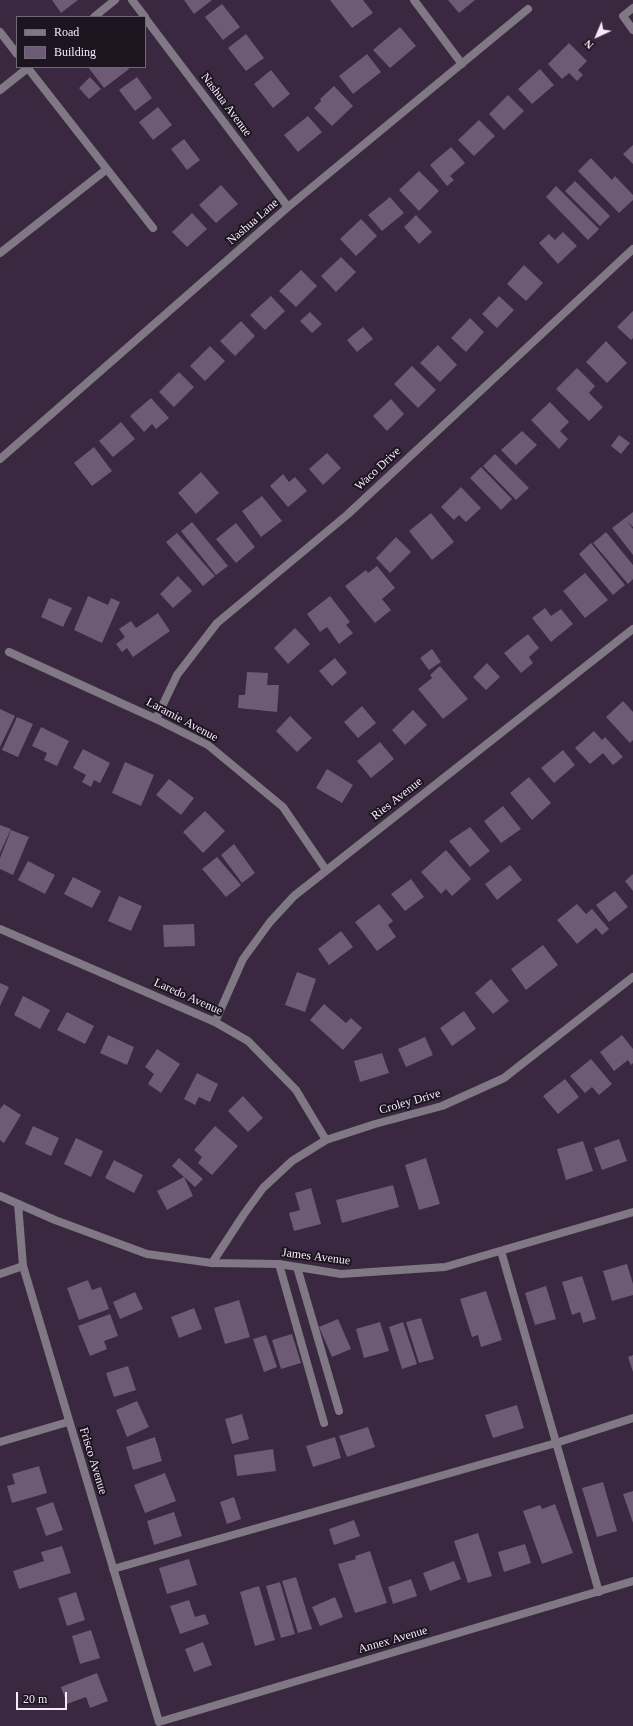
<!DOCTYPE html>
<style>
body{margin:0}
#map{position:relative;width:633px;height:1726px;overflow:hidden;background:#392840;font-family:Georgia,serif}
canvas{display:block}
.legend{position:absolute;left:16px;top:16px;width:130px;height:52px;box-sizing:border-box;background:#1c151f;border:1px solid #736a77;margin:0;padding:5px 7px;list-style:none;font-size:12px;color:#f5eafa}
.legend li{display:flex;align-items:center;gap:8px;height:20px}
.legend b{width:20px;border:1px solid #736a77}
.north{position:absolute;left:577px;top:16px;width:40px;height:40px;-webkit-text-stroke:3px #1c151f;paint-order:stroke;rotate:224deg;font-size:11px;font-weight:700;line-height:16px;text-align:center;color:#f5eafa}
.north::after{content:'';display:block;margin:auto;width:14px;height:18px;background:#f5eafa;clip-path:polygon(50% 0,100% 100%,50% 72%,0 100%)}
.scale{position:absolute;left:16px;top:1692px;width:51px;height:18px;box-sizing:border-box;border:2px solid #f5eafa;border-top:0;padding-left:5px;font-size:12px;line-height:14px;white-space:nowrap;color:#f5eafa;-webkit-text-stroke:3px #1c151f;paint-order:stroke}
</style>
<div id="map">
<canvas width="633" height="1726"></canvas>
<ul class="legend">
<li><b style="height:5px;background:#807884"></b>Road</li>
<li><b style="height:11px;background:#6d5a75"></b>Building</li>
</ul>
<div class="north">N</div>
<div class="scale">20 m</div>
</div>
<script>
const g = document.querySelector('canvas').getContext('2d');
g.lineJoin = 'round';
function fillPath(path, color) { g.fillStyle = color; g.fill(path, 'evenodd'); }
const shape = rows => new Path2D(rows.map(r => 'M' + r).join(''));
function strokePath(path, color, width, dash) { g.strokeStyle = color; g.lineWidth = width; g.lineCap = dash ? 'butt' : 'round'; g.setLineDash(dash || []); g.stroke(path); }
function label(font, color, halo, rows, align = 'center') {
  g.font = font + ' Georgia,serif'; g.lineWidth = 4; g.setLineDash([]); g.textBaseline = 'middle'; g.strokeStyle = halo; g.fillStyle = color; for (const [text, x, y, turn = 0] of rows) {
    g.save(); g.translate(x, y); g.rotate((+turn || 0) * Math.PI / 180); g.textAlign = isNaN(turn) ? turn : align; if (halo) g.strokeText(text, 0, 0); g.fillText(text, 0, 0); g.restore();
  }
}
const building = shape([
 [52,0,78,0,61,13],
 [184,0,212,0,194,14],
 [330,0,363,0,373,13,352,28],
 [448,0,475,0,459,13],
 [222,4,240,27,223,40,205,17],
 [400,27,416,46,390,68,373,50],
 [246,34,264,58,246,71,228,48],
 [569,43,587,61,578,70,583,75,577,81,569,73,562,79,548,64],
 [367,54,381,72,353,94,339,76],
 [88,67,128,67,129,69,104,88],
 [540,69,554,85,532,104,518,89],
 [271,70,290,94,273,108,254,84],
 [90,77,101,89,89,99,79,88],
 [137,77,152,98,135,111,119,90],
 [334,86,353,106,332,126,314,108,321,101,320,99],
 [508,95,524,111,504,130,489,114],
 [158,107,172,125,153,140,139,122],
 [308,116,322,132,298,152,284,135],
 [479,120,495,136,474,156,458,140],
 [184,139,200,160,187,170,171,149],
 [633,145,633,164,623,154],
 [451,147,465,163,450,176,454,180,447,186,430,165],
 [591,158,612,180,615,176,633,195,633,200,619,213,578,171],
 [419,171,439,191,419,211,399,190],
 [575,181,610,216,600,226,565,191],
 [221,185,238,204,216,223,199,205],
 [556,186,599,229,588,240,546,197],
 [390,197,404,213,382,231,368,215],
 [192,213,207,229,187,247,172,232],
 [416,215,432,232,419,244,404,227],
 [361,219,377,236,356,256,340,239],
 [563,232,577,246,558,264,539,243,549,234,555,240],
 [341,257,356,272,336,292,321,276],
 [524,265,543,283,526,301,507,284],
 [301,270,317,286,296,307,279,291],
 [271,296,285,311,265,330,250,315],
 [499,296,514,310,497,328,482,314],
 [633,311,633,338,631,340,617,327],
 [310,312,322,324,312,333,300,321],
 [470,318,484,332,466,352,451,338],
 [241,321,255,336,235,356,220,341],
 [363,327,373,339,357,352,347,340],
 [606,341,627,363,607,383,586,362],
 [438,345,457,365,440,382,420,363],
 [210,346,225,361,205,381,190,366],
 [412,366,436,390,418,408,394,384],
 [577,368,595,386,589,393,603,407,589,421,556,389],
 [179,372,194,387,174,407,159,392],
 [151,398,169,418,156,429,152,424,144,432,130,416],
 [391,399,404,414,387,431,373,416],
 [550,402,569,422,560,431,568,439,559,449,531,420],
 [121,422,135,439,113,457,99,441],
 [522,431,537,445,516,465,501,450],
 [619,435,630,443,621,454,611,446],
 [94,447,112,471,92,486,74,463],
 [327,453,341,468,323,485,309,469],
 [495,454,529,488,516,500,483,466],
 [481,467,512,499,501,510,470,478],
 [201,472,219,493,196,514,178,493],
 [283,474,289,482,295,477,307,491,288,507,270,486],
 [461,487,481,508,466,522,459,515,454,520,441,507],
 [262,496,282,521,261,537,242,511],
 [633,512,633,527,627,521,633,529,633,555,612,528],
 [431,513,454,542,432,560,409,531],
 [192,522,228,566,216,575,181,531],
 [236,523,255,547,236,563,216,539],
 [606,532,633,565,633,579,628,584,593,543],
 [177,533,215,576,203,586,166,542],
 [396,537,411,552,390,573,376,558],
 [591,543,625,585,613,595,579,554],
 [377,566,395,588,382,599,391,610,375,623,345,586,366,570,368,573],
 [585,573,608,600,585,618,563,591],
 [178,576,192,591,173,608,160,594],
 [88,596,108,605,111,598,120,602,102,643,74,630],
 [330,596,350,622,346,625,353,633,339,644,327,627,320,632,307,614],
 [49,598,72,608,63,627,41,617],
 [545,608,551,616,561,609,573,624,551,642,532,618],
 [158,613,170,631,133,657,127,648,122,652,116,644,125,637,119,629,131,621,136,628],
 [295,628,310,644,288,664,274,648],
 [528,634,539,648,529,657,533,663,521,673,504,653],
 [432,649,441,662,429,670,420,658],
 [335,658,347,673,332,686,319,671],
 [487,663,500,677,486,690,473,677],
 [440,666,468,699,443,719,418,689,432,678,430,675],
 [247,672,268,673,267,685,279,685,277,712,238,708,239,695,245,695],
 [623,701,633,712,633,740,630,743,606,717],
 [362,706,376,723,358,738,344,722],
 [0,709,15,716,0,747],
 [413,710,427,725,405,745,392,730],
 [290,716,312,738,297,752,276,731],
 [17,717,33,724,18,757,2,750],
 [41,727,69,741,57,766,44,760,47,753,32,746],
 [594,731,602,740,605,737,623,757,613,765,603,753,590,764,575,748],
 [380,742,394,759,371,778,357,761],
 [83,749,110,763,100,783,94,780,91,787,82,782,86,775,73,768],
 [563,750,575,765,554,783,541,768],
 [125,762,154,775,141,806,112,793],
 [327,769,353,785,342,803,316,788],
 [529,777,551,803,532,820,510,793],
 [169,779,194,798,181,815,156,795],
 [503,806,521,829,501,843,484,821],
 [205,811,225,831,203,853,183,832],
 [0,825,11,829,0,853],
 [470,827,490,851,470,867,449,841],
 [11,830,29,837,13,875,0,869,0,858],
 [234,844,255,873,242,883,221,855],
 [446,850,471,879,452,896,446,889,441,894,421,872],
 [217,857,241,885,226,897,202,869],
 [28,861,55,875,45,894,18,880],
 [510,865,522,880,497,900,485,884],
 [633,874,633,891,625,881],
 [73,877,101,891,92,908,64,894],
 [411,879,424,897,405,911,391,894],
 [615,891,628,907,609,922,596,905],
 [119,896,142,906,131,931,108,921],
 [379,904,393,921,388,925,396,937,377,951,355,922],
 [577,904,586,914,592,909,609,929,602,935,596,928,577,944,557,920],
 [194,924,195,946,164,947,163,925],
 [341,931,353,947,329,965,318,949],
 [543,945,558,965,526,990,511,969],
 [297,972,316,979,305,1012,285,1005],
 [491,979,509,1001,493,1014,475,993],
 [0,983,9,987,0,1006],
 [23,996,50,1010,40,1029,14,1015],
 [324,1004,346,1023,351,1018,362,1028,343,1050,310,1020],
 [464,1011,476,1029,452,1046,440,1028],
 [67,1012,94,1026,85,1044,57,1030],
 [108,1035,134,1047,127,1065,100,1053],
 [622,1035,633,1049,633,1063,631,1065,628,1060,614,1071,600,1052],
 [425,1037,433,1055,406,1067,398,1049],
 [157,1049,180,1064,161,1093,148,1084,154,1074,145,1067],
 [382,1053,389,1073,360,1082,354,1061],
 [591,1059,612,1084,599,1095,592,1087,585,1093,570,1076],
 [197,1073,218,1084,210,1102,199,1097,195,1105,184,1099],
 [565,1079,579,1097,558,1114,543,1096],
 [243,1096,263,1118,248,1132,228,1111],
 [4,1104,21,1115,4,1143,0,1140,0,1109],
 [33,1126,59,1138,51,1156,25,1144],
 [215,1126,238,1146,212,1175,198,1163,202,1157,194,1150],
 [76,1138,103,1151,91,1177,64,1164],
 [619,1139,627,1161,602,1170,594,1148],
 [583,1141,593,1171,566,1180,557,1149],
 [179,1158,203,1179,195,1187,172,1166],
 [426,1158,440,1204,419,1210,405,1165],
 [114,1160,143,1175,134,1193,105,1178],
 [184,1177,193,1196,167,1210,157,1191],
 [393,1185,399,1207,342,1223,336,1200],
 [311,1188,321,1224,294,1231,289,1213,300,1210,295,1193],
 [627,1264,633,1284,633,1295,612,1301,603,1271],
 [582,1276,596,1319,583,1323,580,1312,572,1315,562,1282],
 [88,1280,92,1290,101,1287,109,1309,79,1320,67,1288],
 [546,1286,556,1319,535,1325,525,1293],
 [486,1291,502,1340,481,1347,478,1335,472,1337,460,1299],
 [135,1292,143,1309,120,1319,113,1302],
 [239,1300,250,1337,225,1344,214,1308],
 [194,1308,202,1329,179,1338,171,1317],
 [110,1314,118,1336,104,1341,107,1349,90,1356,78,1326],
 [421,1318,434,1359,419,1363,406,1322],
 [338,1319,351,1349,332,1357,319,1327],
 [380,1322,389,1351,364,1358,356,1329],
 [403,1322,417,1364,402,1369,389,1327],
 [292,1334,301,1363,281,1369,272,1340],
 [266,1335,277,1367,264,1372,253,1339],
 [633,1355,633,1372,628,1357],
 [128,1366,136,1390,114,1397,106,1373],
 [137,1401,149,1427,127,1437,116,1410],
 [517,1405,524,1428,493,1438,485,1415],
 [242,1414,249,1439,232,1444,225,1419],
 [368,1427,375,1447,347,1457,339,1436],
 [155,1437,162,1461,133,1470,126,1447],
 [335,1437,341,1458,313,1467,306,1446],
 [273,1449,276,1471,237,1476,234,1455],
 [39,1466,47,1493,12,1503,7,1486,15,1484,12,1474],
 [165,1473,176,1501,145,1513,134,1485],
 [603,1482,617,1531,597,1537,582,1488],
 [633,1491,633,1523,623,1494],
 [234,1497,241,1519,227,1524,220,1502],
 [53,1502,63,1530,46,1536,36,1508],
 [555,1504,573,1553,542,1564,523,1511,540,1505,542,1509],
 [174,1512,182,1536,154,1545,147,1521],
 [354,1520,360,1536,334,1545,329,1529],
 [478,1533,492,1576,468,1583,454,1541],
 [525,1544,531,1563,504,1572,498,1552],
 [62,1546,71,1573,19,1589,13,1571,44,1561,41,1552],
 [370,1551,387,1603,355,1613,338,1564,356,1559,355,1556],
 [189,1559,197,1585,167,1594,159,1568],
 [454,1561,461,1579,430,1591,423,1573],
 [296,1577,312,1629,298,1633,282,1581],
 [411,1579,417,1596,393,1604,388,1587],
 [280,1582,295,1634,281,1638,266,1586],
 [259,1586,275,1640,255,1646,240,1592],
 [76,1592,85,1620,67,1626,58,1598],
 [335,1597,343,1617,320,1626,312,1607],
 [189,1600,195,1617,205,1614,209,1624,180,1634,170,1606],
 [91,1630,100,1658,80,1664,72,1636],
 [203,1642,212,1665,194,1672,185,1649],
 [97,1673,108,1701,90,1708,86,1697,67,1704,61,1687]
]);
const service = shape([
 [633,8,623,16,633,30],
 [279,1264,324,1423],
 [297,1267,339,1411],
 [0,1274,23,1266],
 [113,1569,556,1443,633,1418]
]);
const minor = shape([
 [132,0,145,17],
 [414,0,462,64],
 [94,17,115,0],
 [145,18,288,207],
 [0,32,17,54],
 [27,67,153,228],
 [0,90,29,67],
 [0,253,107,169],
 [0,459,288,207,528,9],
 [9,652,156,719,208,745,283,807,326,870],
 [156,719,177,675,217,623,347,515,633,249],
 [0,929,215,1022,248,1041,296,1090,326,1140],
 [215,1022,243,959,270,922,294,896,633,629],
 [18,1204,23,1266,159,1722,633,1581],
 [501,1251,599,1592],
 [212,1263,244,1214,263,1188,292,1161,326,1140,375,1124,442,1106,504,1078,633,977],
 [0,1442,68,1422]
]);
const tertiary = shape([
 [0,1196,55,1220,147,1254,212,1263,279,1264,341,1274,445,1267,633,1212]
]);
const streetNames = [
 ["Nashua Avenue",226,105,53],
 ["Nashua Lane",253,222,-41],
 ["Waco Drive",378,469,-43],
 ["Laramie Avenue",182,720,28],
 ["Ries Avenue",397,799,-38],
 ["Laredo Avenue",188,997,24],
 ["Croley Drive",410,1102,-16],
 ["James Avenue",316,1257,7],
 ["Frisco Avenue",93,1461,73],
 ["Annex Avenue",393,1640,-16]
];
fillPath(building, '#6d5a75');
strokePath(service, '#807884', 8);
strokePath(minor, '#807884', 8);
strokePath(tertiary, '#807884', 8);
label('12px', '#f5eafa', '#1c151f', streetNames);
</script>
